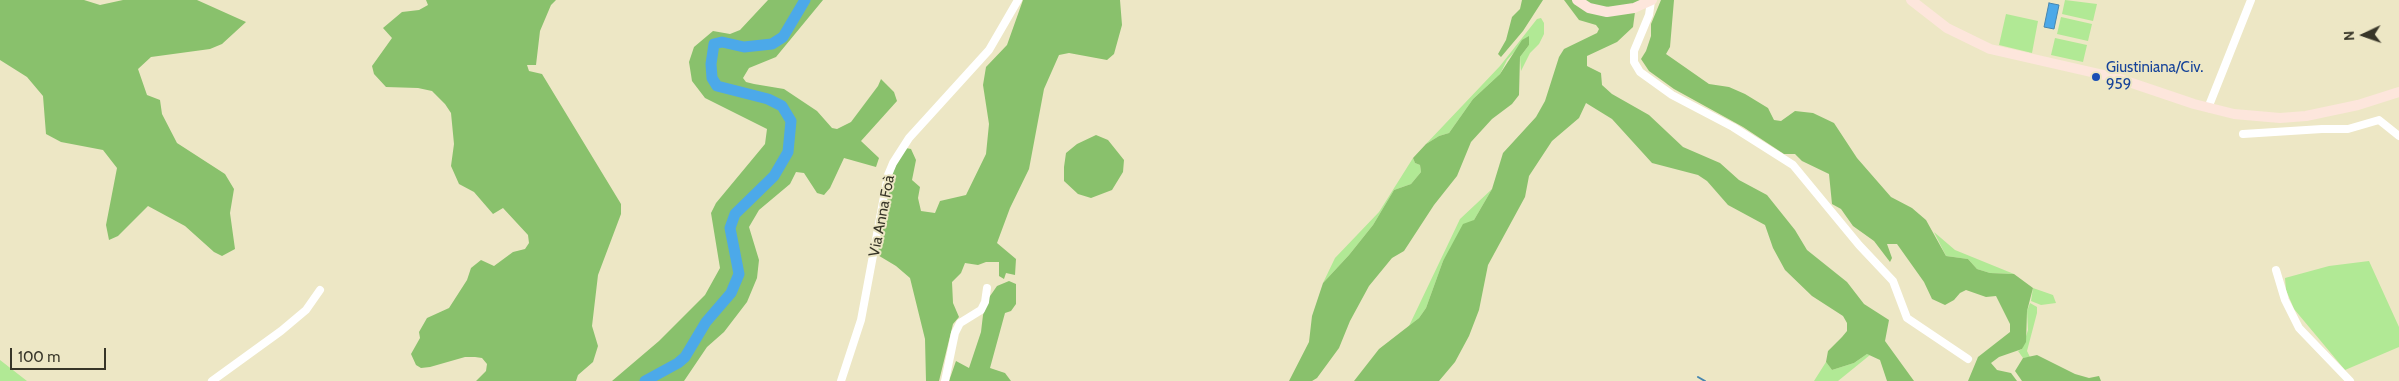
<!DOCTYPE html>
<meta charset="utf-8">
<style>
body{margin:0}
#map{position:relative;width:2399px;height:381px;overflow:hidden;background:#ede7c5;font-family:Cabin,sans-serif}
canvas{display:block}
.north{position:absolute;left:2339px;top:10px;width:50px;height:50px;-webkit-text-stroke:4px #ede7c5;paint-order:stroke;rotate:267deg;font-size:14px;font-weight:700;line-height:20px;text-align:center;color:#373528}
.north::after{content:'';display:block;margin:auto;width:18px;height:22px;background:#373528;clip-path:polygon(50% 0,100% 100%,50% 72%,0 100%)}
.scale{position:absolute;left:10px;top:348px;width:96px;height:22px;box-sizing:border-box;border:2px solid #373528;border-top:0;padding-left:6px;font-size:15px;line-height:18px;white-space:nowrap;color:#373528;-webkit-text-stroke:4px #ede7c5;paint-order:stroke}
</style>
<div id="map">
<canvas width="2399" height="381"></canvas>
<div class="north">N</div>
<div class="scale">100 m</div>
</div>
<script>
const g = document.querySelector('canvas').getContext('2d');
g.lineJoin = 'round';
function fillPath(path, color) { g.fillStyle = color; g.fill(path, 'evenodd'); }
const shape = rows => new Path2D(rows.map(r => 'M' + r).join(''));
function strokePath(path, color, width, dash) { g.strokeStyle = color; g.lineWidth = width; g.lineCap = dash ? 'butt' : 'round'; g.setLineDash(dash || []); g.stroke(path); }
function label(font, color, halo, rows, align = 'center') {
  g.font = font + ' Cabin,sans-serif'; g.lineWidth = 4; g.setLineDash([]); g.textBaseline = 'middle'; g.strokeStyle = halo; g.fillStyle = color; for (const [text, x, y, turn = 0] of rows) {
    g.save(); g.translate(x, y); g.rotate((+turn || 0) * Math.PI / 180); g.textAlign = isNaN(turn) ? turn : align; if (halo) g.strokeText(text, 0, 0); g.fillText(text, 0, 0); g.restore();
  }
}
const green = shape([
 [2065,0,2097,4,2093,21,2062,14],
 [2006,14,2038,21,2032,53,1999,45],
 [2061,17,2092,24,2088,41,2057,34],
 [1541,18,1544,23,1544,34,1539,44,1530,53,1521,71,1520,57,1529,45,1528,37,1507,60,1500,74,1473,99,1449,133,1439,136,1426,144,1500,66,1537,19],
 [2055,38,2087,45,2083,62,2051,55],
 [1413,158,1415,163,1420,165,1421,172,1411,184,1394,190,1373,225,1349,255,1323,283,1335,258,1379,212],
 [1492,189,1474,220,1443,261,1426,308,1419,318,1409,326,1460,219],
 [1934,232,1955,250,2014,274,1990,273,1977,269,1968,259,1946,256],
 [2369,261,2399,327,2399,347,2345,370,2294,309,2286,290,2285,278,2329,266],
 [2033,288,2053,295,2056,303,2041,305,2031,301],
 [2030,303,2037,307,2037,313,2027,351,2030,357,2023,358,2018,351,2022,349,2028,330,2027,311],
 [1867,354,1870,355,1838,381,1814,381,1826,362,1832,370,1854,363],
 [0,360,27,381,0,381]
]);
const forest = shape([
 [0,0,84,0,100,5,123,0,197,0,246,22,222,44,210,49,151,57,138,69,147,95,160,100,162,114,177,143,225,174,234,189,230,213,235,249,222,256,214,252,185,226,148,206,118,236,109,240,106,225,117,168,103,150,61,142,46,134,43,96,27,77,0,60],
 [426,0,556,0,551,5,540,31,536,65,527,65,529,71,542,74,621,204,621,214,598,275,592,326,598,346,593,362,578,375,576,381,476,381,486,371,487,364,482,358,475,357,465,357,430,367,421,368,416,365,411,354,420,338,419,332,427,318,449,308,467,280,471,268,481,260,494,266,513,252,525,249,529,243,528,235,503,208,493,214,474,192,459,184,451,166,454,144,451,113,445,104,432,91,418,88,386,87,374,74,372,66,392,38,383,28,402,12,419,10,428,5],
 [768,0,823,0,776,57,749,68,743,78,746,82,754,84,784,89,817,111,832,128,837,129,851,122,878,86,881,79,894,92,897,101,861,141,879,158,876,167,844,158,830,188,824,195,817,193,804,173,796,172,790,184,759,210,749,227,759,260,757,278,747,302,724,332,707,347,684,381,612,381,659,341,705,295,720,268,711,213,716,203,765,144,767,129,705,98,692,81,689,62,694,47,713,31,730,34,740,30],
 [1023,0,1120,0,1122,25,1114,54,1107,60,1069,53,1059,55,1044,89,1029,169,1010,208,997,243,1016,259,1015,275,1006,273,1004,279,999,276,999,262,986,262,978,265,965,263,961,273,952,282,953,303,959,317,953,324,939,381,926,381,925,339,910,278,896,266,876,254,889,177,906,148,911,149,916,160,912,180,920,187,918,198,921,211,935,213,940,201,966,195,986,154,989,124,983,85,986,67,1007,45],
 [1522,0,1543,0,1523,31,1501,57,1498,54,1506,40,1512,17,1520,9],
 [1564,0,1645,0,1635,12,1633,27,1617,42,1587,56,1587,66,1601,73,1602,85,1612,94,1649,115,1683,147,1720,163,1739,180,1767,195,1795,230,1807,250,1847,282,1864,304,1889,320,1885,341,1914,381,1887,381,1880,360,1867,354,1854,363,1832,370,1826,362,1828,351,1842,337,1847,331,1847,323,1843,316,1812,296,1785,270,1773,248,1765,225,1728,205,1707,181,1698,175,1652,163,1612,119,1586,103,1579,118,1552,141,1529,176,1525,197,1488,265,1479,310,1469,336,1455,362,1439,381,1354,381,1379,349,1419,318,1426,308,1443,261,1463,224,1474,220,1492,189,1503,153,1536,117,1545,101,1559,57,1564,49,1597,33,1599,29,1596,25,1579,20],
 [1661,0,1674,0,1670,47,1666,54,1709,84,1729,87,1745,94,1768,108,1774,120,1781,121,1795,111,1813,113,1834,123,1857,158,1891,197,1912,208,1926,220,1946,256,1968,259,1977,269,1990,273,2014,274,2033,288,2027,311,2026,342,2022,349,1999,357,1991,363,1997,370,2011,373,2017,381,1968,381,1978,357,2010,332,2010,324,1996,296,1986,297,1966,290,1960,293,1954,300,1945,305,1932,299,1924,282,1897,244,1887,244,1892,258,1890,262,1874,241,1853,226,1841,209,1832,204,1829,174,1802,161,1795,154,1784,154,1743,127,1674,89,1649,71,1641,59,1646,51,1651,36,1651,24],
 [1529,36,1529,45,1520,57,1519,95,1512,104,1492,119,1471,142,1457,176,1434,205,1404,251,1392,258,1369,286,1350,321,1339,348,1317,378,1312,381,1289,381,1309,342,1312,316,1323,283,1349,255,1373,225,1394,190,1411,184,1421,172,1420,165,1415,163,1413,158,1426,144,1439,136,1449,133,1473,99,1500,74,1522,40],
 [1096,135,1108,140,1124,160,1123,172,1112,190,1091,198,1078,194,1064,181,1064,167,1066,153,1077,144],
 [1009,281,1016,284,1016,304,1011,311,1005,313,990,368,1005,373,1011,381,949,381,956,361,969,368,981,332,983,315,988,299,997,286],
 [2037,355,2075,374,2089,378,2099,376,2101,381,2022,381,2015,371,2023,358]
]);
const water = shape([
 [2049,3,2059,5,2054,29,2044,27,2049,3]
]);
const stream = shape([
 [1698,377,1705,381]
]);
const river = shape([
 [645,381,678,363,685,357,706,322,731,293,739,274,730,228,735,214,774,176,788,152,791,121,782,106,768,99,717,86,712,78,711,64,714,44,722,42,744,47,772,44,783,37,805,0]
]);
const street = shape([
 [1651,1,1649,15,1634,51,1634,62,1640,72,1672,95,1733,127,1793,165,1859,245,1893,281,1907,318,1968,359],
 [2208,108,2251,0],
 [2243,134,2322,129,2348,129,2379,120,2399,136],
 [2276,270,2285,300,2299,328,2350,381],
 [212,381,281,331,306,310,320,290],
 [841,381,861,320,888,175,893,163,909,138,989,50,1018,0],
 [945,381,955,333,960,323,981,310,985,302,987,288]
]);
const secondary = shape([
 [1577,0,1589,8,1607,12,1634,8,1652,0],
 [1911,0,1947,28,1990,49,2117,78,2194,104,2234,114,2280,118,2306,116,2358,105,2399,92]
]);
const markers = [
 [2096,77,5,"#1a4fb4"]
];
const transitNames = [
 ["Giustiniana/Civ.",2106,68],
 ["959",2106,85]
];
const streetNames = [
 ["Via Anna Foà",882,216,-79]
];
fillPath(green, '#b1e995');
fillPath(forest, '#89c16c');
fillPath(water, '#4ca9e9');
strokePath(water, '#4686af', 1);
strokePath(stream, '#4686af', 2);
strokePath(river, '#4ca9e9', 11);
strokePath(street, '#fff', 8);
strokePath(secondary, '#fde6dc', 10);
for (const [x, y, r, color] of markers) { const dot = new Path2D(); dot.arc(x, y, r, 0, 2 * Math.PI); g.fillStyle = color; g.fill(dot); strokePath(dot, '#ede7c5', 2); }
label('15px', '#164399', '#ede7c5', transitNames, 'left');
label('15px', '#373528', '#ede7c5', streetNames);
</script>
